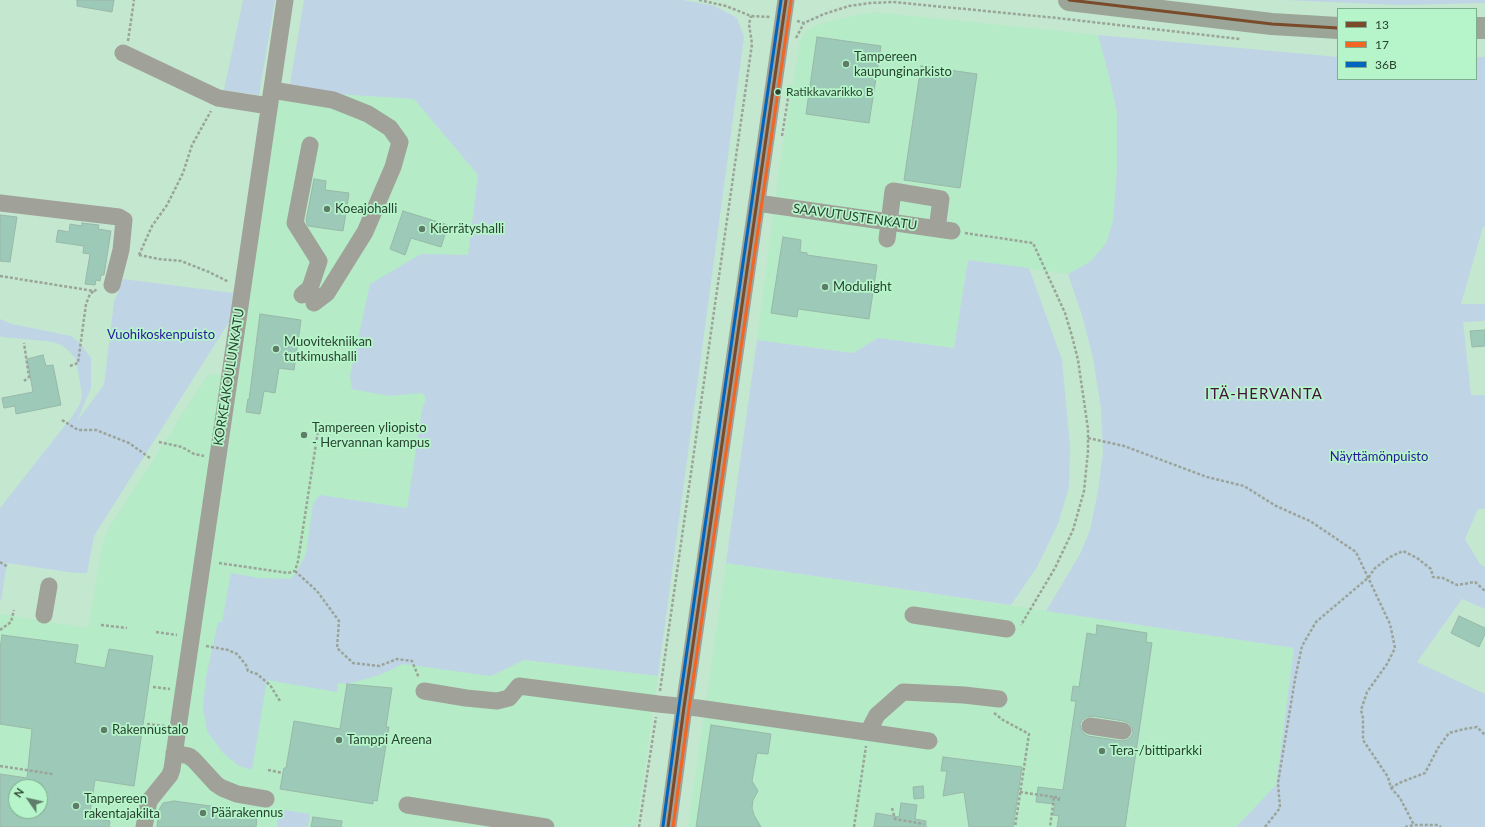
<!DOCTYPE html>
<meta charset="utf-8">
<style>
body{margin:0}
#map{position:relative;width:1485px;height:827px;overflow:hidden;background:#c4e7cf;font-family:Lato,sans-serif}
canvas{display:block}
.legend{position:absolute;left:1337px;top:8px;width:140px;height:72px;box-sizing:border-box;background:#b6f5ca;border:1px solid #7ead8d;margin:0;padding:5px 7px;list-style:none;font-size:12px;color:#294231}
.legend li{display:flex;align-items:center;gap:8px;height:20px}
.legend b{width:20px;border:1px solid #7ead8d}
.north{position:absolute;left:8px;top:779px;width:40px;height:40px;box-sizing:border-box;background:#b6f5ca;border:1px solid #7ead8d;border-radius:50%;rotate:304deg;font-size:11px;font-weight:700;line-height:16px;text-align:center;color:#294231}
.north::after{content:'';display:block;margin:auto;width:14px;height:18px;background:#5f7c68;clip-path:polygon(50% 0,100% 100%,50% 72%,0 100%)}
</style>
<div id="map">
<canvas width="1485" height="827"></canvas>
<ul class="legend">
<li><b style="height:5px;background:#7a4b2a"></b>13</li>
<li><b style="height:5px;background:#f26522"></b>17</li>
<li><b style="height:5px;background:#0065bd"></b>36B</li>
</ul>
<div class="north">N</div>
</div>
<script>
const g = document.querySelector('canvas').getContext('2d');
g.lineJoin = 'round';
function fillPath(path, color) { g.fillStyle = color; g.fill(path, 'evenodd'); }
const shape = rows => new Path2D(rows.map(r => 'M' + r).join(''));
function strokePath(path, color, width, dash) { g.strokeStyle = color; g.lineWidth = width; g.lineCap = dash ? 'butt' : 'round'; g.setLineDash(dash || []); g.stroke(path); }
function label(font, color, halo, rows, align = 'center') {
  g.font = font + ' Lato,sans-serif'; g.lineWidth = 3.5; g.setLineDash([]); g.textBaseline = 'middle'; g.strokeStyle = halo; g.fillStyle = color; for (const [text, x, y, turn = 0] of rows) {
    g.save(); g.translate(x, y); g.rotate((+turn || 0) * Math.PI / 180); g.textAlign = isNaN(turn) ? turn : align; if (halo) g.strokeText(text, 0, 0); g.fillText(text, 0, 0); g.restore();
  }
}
const built = shape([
 [873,12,1098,35,1109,76,1117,113,1117,167,1113,221,1106,243,1090,262,1068,274,968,260,954,348,878,338,853,353,757,340,779,170,800,41,807,30,825,22],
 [289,91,414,99,478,175,468,255,491,676,524,660,658,676,636,827,0,827,0,614,88,628,103,542,109,528,205,379,210,374,236,377,278,92],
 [16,787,40,787,40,811,16,811],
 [726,563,1294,648,1276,785,1236,827,688,827]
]);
const green = shape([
 [243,0,275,0,259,95,224,90],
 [304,0,683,0,715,6,737,18,744,37,658,676,524,660,491,676,403,664,380,675,347,684,338,683,337,692,267,680,252,770,239,766,223,753,207,731,203,707,206,677,218,622,222,622,231,573,259,578,290,579,296,573,306,554,313,503,320,495,407,508,422,410,426,398,422,393,389,396,352,389,350,376,370,284,421,254,468,255,478,175,414,99,289,91],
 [1284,0,1485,0,1485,3,1399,5],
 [1098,35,1338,57,1338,79,1476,79,1476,57,1485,57,1485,227,1483,227,1461,304,1485,304,1485,321,1463,322,1471,395,1485,395,1485,509,1478,509,1465,539,1480,564,1485,567,1485,609,1462,599,1417,662,1485,694,1485,827,1236,827,1276,785,1294,648,1046,611,1080,554,1090,530,1098,491,1103,452,1101,409,1093,358,1082,315,1068,274,1090,262,1106,243,1113,221,1117,167,1117,113,1109,76],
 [968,260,1029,268,1062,360,1070,446,1069,487,1058,524,1037,567,1011,605,726,563,757,340,853,353,878,338,954,348],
 [123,279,233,293,229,322,94,536,87,573,75,573,7,563,1,601,0,600,0,508,74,414,80,404,82,395,76,359,71,353,63,346,54,342,3,337,0,336,0,319,12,324,71,336,81,344,91,358,91,388,77,421,104,385,114,302],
 [279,809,310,814,308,827,277,827]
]);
const building = shape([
 [77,0,114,0,112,12,77,6,77,0],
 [817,37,881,46,869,123,806,114,817,37],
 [921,66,977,74,960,188,904,180,921,66],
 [314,179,326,181,325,190,349,193,343,231,308,226,306,221,314,179],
 [403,211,448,225,441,247,411,238,405,255,390,249,403,211],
 [0,215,17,217,10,262,0,261,0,215],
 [82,223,99,225,98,229,111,231,104,275,101,275,100,281,96,280,95,285,85,284,90,254,83,253,84,246,56,242,58,230,69,232,70,224,82,226,82,223],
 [783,237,801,240,800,252,807,253,807,255,877,265,869,319,798,309,797,317,771,313,783,237],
 [260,314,301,320,294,370,279,368,275,393,264,391,260,414,246,412,248,399,249,400,260,314],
 [1485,330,1485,346,1472,347,1470,331,1485,330],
 [43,355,46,366,53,365,61,405,16,414,15,406,4,408,2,398,33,392,27,359,43,355],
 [1459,616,1485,628,1485,634,1479,647,1451,633,1459,616],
 [1097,625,1147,633,1146,642,1152,643,1125,827,1057,827,1059,816,1053,815,1055,804,1036,802,1038,787,1063,790,1076,701,1071,701,1073,686,1079,687,1087,633,1096,635,1097,625],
 [1092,716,1124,721,1129,723,1132,728,1133,733,1131,737,1127,740,1122,741,1088,736,1084,734,1081,729,1080,724,1082,720,1086,717,1092,716],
 [2,635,78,645,75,663,105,668,109,649,153,656,134,786,95,780,89,818,110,821,109,827,0,827,0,774,27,778,32,729,0,724,0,649,2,635],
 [16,787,40,787,40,811,16,811,16,787],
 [347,684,392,688,386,727,389,727,377,801,373,800,373,804,280,789,284,768,286,768,294,721,340,729,347,684],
 [711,725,771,734,768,754,757,753,752,781,758,791,753,800,752,808,754,815,761,827,696,827,711,725],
 [943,757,1022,767,1013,827,969,827,964,792,943,796,947,771,941,771,943,757],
 [923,786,924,798,914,799,913,787,923,786],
 [174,801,247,811,247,813,257,817,256,827,157,827,159,810,163,803,174,801],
 [901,803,917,805,915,819,926,821,926,827,874,827,876,813,899,817,901,803],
 [313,817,342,821,341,827,311,827,313,817]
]);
const path = shape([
 [699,0,726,6,751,16,770,17],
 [797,21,804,23,824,14,849,6,870,3,893,2,1057,18,1240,39],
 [796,38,804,23],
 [128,41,134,0],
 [782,136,790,86],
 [965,233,1033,243,1065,313,1072,336,1078,360,1088,429,1088,451,1084,491,1073,530,1055,568,1021,625],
 [139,255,152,226,167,205,183,173,192,145,211,111],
 [139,255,159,259,181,261,209,272,229,282],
 [0,276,94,291,98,289],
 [70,366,78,363,86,304,90,294,94,291],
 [24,381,29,377,24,343],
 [62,420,78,430,96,430,129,443,150,458],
 [1088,438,1124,446,1207,477,1244,486,1276,506,1310,521,1356,552,1390,624,1395,648,1387,664,1367,692,1361,710,1363,718,1363,740,1388,777,1391,788,1400,798,1414,825],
 [159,442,182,447,194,454,204,456],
 [0,562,8,567],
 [219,563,288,573,295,571,298,561,319,424],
 [295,571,317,591,339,621,337,648,353,663,379,666,397,659,412,661,419,678],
 [101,625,127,628],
 [0,630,11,622,14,610],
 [156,632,177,635],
 [206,646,228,650,237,654,246,665,248,671,257,674,270,685,280,701],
 [153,687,170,689],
 [660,691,752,44,749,24,751,16],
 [994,713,1003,720,1029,734,1015,827],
 [147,724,165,726],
 [0,766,53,774],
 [268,770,283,773],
 [1391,788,1399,783,1425,773,1438,748,1449,733,1464,729,1477,727,1485,735],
 [1020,792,1054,797,1050,827],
 [1054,797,1059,798,1058,802],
 [892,808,895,819,924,824],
 [639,827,656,717],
 [854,827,866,746],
 [1265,827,1280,808,1278,783,1295,679,1302,646,1316,622,1369,577,1374,569,1390,557,1403,551,1417,558,1431,569,1433,577,1443,578,1457,585,1475,582,1485,591],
 [1405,827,1414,825,1438,825,1441,827]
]);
const minor = shape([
 [123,53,218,98,269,106],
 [272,90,333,100,368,114,390,128,400,142,393,167,365,232,327,293,314,303],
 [0,203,119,217,124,220,121,250,112,285],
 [757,203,952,231],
 [887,239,893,191,941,199,937,229],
 [302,295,310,288,319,261,295,223,310,145],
 [44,615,49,586],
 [913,615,1007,629],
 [424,691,466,698,497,701,509,698,519,686,658,704,698,708,929,741],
 [1090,726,1123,731],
 [868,732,877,715,903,692,964,695,999,699],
 [174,753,189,756,194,760,216,784,222,788,237,794,266,799],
 [407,805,546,827],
 [144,827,149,801,170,775,172,769,285,0],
 [668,827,684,707,786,0]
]);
const major = shape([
 [1069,0,1272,24,1338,28],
 [1476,28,1485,28]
]);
const bus1 = shape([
 [1069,0,1272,24,1338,28],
 [668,827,684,707,786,0]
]);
const bus2 = shape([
 [673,827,689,708,791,1]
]);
const bus3 = shape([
 [663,826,679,706,781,0]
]);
const markers = [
 [846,64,4,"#5f7c68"],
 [778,92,3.5,"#294231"],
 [327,209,4,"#5f7c68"],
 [422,229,4,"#5f7c68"],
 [825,287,4,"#5f7c68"],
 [276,349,4,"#5f7c68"],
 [304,435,4,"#5f7c68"],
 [104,730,4,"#5f7c68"],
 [339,740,4,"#5f7c68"],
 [1102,751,4,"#5f7c68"],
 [76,806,4,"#5f7c68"],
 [203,813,4,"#5f7c68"]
];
const busNames = [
 ["Ratikkavarikko B",786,92]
];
const poiNames = [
 ["Tampereen",854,57],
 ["kaupunginarkisto",854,72],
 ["Koeajohalli",335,209],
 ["Kierrätyshalli",430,229],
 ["Modulight",833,287],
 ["Muovitekniikan",284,342],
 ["tutkimushalli",284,357],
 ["Tampereen yliopisto",312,428],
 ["- Hervannan kampus",312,443],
 ["Rakennustalo",112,730],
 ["Tamppi Areena",347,740],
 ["Tera-/bittiparkki",1110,751],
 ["Tampereen",84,799],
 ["rakentajakilta",84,814],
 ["Päärakennus",211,813]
];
const streetNames = [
 ["SAAVUTUSTENKATU",855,217,8],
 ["KORKEAKOULUNKATU",229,377,-81]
];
const parkNames = [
 ["Vuohikoskenpuisto",161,335],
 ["Näyttämönpuisto",1379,457]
];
const quarterNames = [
 ["ITÄ-HERVANTA",1264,394]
];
fillPath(built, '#b5ebc6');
fillPath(green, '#bfd5e6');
fillPath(building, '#9cc9b8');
strokePath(building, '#99b8a9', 1);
strokePath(path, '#9aa499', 2.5, [3, 2]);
strokePath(minor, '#a0a199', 17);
strokePath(major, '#9ba698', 22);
strokePath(bus1, '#7a4b2a', 3);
strokePath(bus2, '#f26522', 3);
strokePath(bus3, '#0065bd', 3);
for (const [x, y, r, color] of markers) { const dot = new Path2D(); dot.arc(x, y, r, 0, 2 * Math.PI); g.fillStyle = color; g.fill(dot); strokePath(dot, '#b6f5ca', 1.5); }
label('12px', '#294231', '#b6f5ca', busNames, 'left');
label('13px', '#294231', '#b6f5ca', poiNames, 'left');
label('13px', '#294231', '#b6f5ca', streetNames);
label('13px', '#28179f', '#b6f5ca', parkNames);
g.letterSpacing = '1px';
label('15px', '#45103d', '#b6f5ca', quarterNames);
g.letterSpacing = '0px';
</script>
